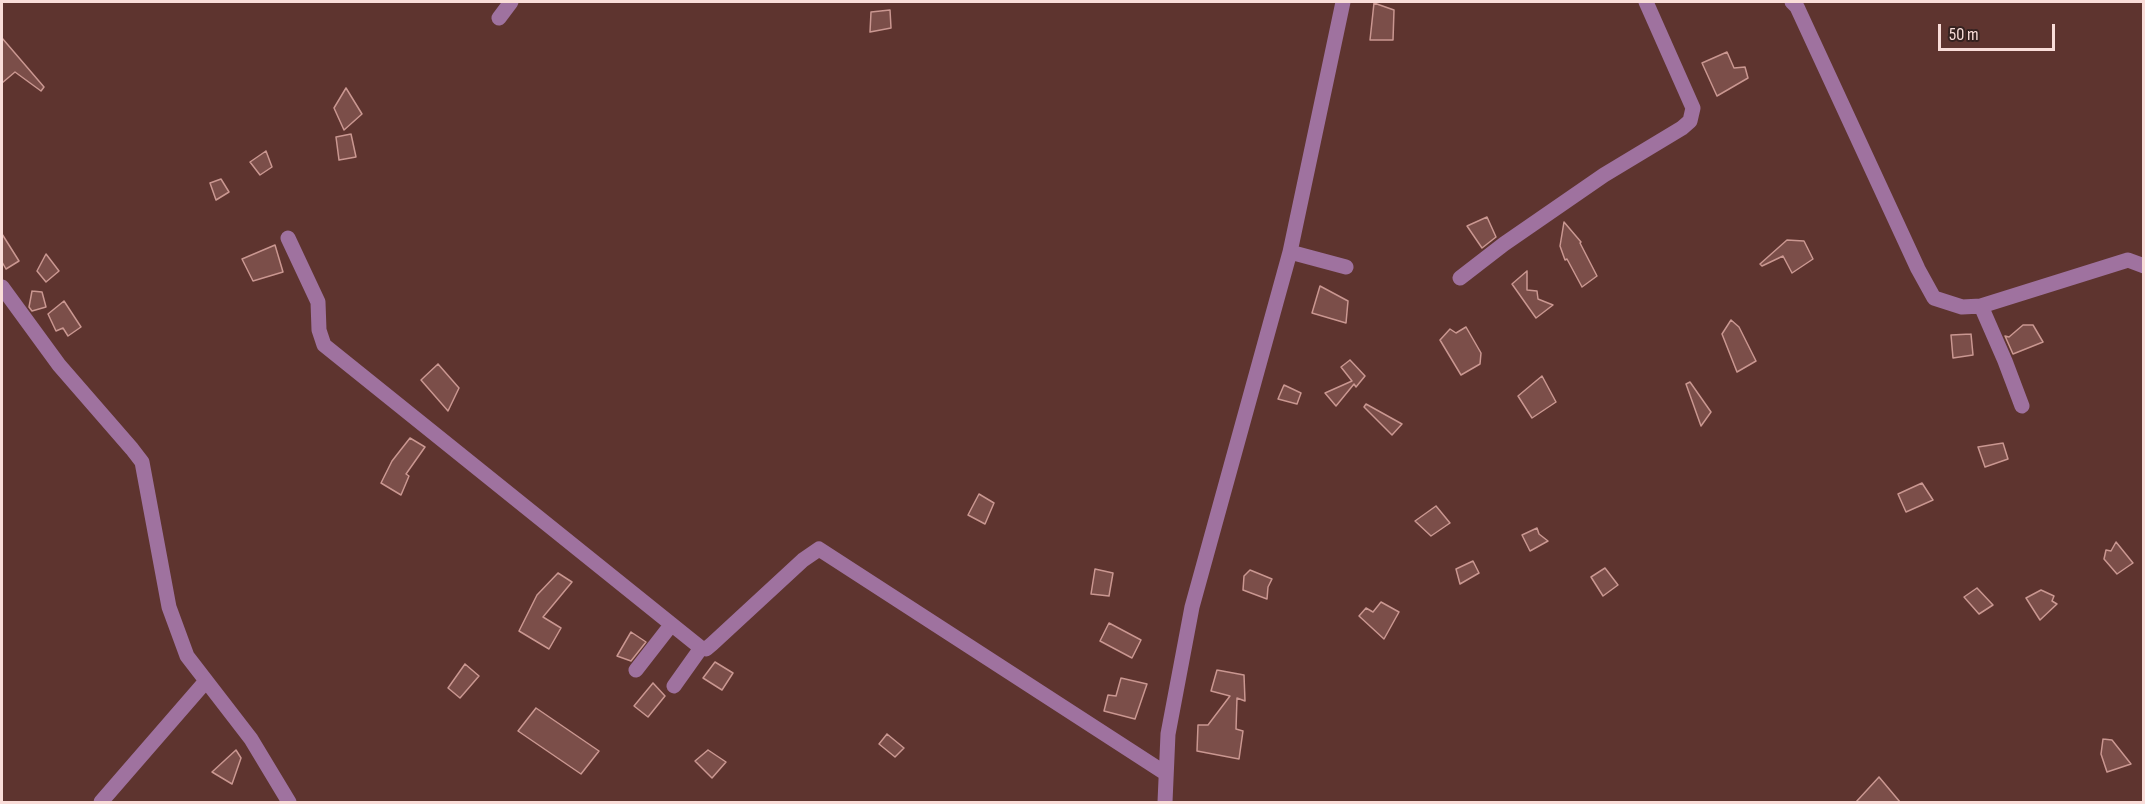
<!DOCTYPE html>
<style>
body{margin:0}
#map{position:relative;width:2145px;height:804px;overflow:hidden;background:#5e342f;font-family:"Sofia Sans Condensed",sans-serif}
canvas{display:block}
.frame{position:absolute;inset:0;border:3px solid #f9ddd9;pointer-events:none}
.scale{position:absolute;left:1938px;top:24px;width:117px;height:27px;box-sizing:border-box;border:3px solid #f9ddd9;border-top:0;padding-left:8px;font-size:18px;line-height:21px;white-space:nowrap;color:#f9ddd9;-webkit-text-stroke:4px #362220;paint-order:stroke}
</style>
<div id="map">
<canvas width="2145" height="804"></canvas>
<div class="frame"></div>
<div class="scale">50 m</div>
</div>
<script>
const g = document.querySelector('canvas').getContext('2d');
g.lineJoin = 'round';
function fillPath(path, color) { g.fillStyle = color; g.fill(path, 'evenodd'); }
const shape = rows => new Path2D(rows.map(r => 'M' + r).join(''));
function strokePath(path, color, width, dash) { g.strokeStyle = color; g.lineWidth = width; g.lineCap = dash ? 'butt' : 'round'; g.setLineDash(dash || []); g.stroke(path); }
const building = shape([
 [1374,3,1394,10,1393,40,1370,40,1374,3],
 [890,10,891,28,870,32,871,12,890,10],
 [2,38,44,87,41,91,15,72,2,83,2,38],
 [1727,52,1734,68,1745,67,1748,78,1717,96,1702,63,1727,52],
 [346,88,362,114,344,130,334,108,346,88],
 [351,134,356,157,339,160,336,137,351,134],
 [266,151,272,167,260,175,250,162,266,151],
 [221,179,229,192,216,200,210,183,221,179],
 [1487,217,1496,237,1482,248,1467,226,1487,217],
 [1564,222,1581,242,1580,243,1597,276,1582,287,1567,259,1565,260,1560,246,1564,222],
 [2,234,19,261,6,269,2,262,2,234],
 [1787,240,1804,241,1813,259,1792,273,1783,256,1762,266,1760,264,1787,240],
 [275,245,283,272,253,281,242,259,275,245],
 [46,254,59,271,46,282,37,271,46,254],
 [1527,271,1527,290,1537,291,1538,299,1553,305,1536,318,1512,284,1527,271],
 [1320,286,1348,301,1346,323,1312,313,1320,286],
 [32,291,42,292,46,307,32,311,29,307,32,291],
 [64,301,81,327,68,336,63,328,56,331,48,314,64,301],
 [1731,320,1739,327,1756,361,1737,372,1722,334,1731,320],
 [2023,325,2033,325,2043,342,2013,354,2005,336,2009,337,2023,325],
 [1466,327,1481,353,1480,364,1461,375,1440,340,1450,329,1456,333,1466,327],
 [1971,334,1973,355,1953,358,1951,335,1971,334],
 [1350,360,1365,376,1356,387,1354,384,1336,406,1325,393,1352,381,1341,367,1350,360],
 [438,364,459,388,448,411,421,380,438,364],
 [1542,376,1556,402,1532,418,1518,396,1542,376],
 [1690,382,1711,412,1701,426,1686,384,1690,382],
 [1284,385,1301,393,1297,404,1278,399,1284,385],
 [1366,404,1402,424,1392,435,1364,407,1366,404],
 [410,438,425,447,406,474,409,476,401,495,381,483,392,461,410,438],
 [2003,443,2008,459,1985,467,1978,447,2003,443],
 [1922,483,1933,500,1906,512,1898,494,1922,483],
 [979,494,994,503,985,524,968,515,979,494],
 [1436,506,1450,523,1431,536,1415,521,1436,506],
 [1537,528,1539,534,1548,541,1530,551,1522,535,1537,528],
 [2116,542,2133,563,2117,574,2104,559,2106,550,2111,551,2116,542],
 [1473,561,1479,573,1460,584,1456,569,1473,561],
 [1605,568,1618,585,1603,596,1591,577,1605,568],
 [1095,569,1113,573,1109,596,1091,594,1095,569],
 [1250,570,1272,579,1268,587,1267,599,1243,590,1244,576,1250,570],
 [558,573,572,582,543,617,561,628,549,649,519,631,537,595,558,573],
 [1977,588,1993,605,1979,614,1964,597,1977,588],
 [2041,590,2054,596,2052,601,2057,604,2040,620,2026,598,2041,590],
 [1381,602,1399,612,1384,639,1359,616,1366,608,1373,612,1381,602],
 [1109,623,1141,640,1132,658,1100,641,1109,623],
 [631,632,646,642,631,661,617,656,631,632],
 [715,662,733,673,722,690,703,678,715,662],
 [465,664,479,676,460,698,448,688,465,664],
 [1217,670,1244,675,1245,701,1237,698,1236,729,1243,731,1239,759,1197,751,1198,725,1208,725,1230,696,1211,691,1217,670],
 [1121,678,1147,684,1135,719,1104,711,1108,695,1116,696,1121,678],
 [653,683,665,696,648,717,634,706,653,683],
 [536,708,599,751,581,774,518,731,536,708],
 [887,734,904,748,895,757,879,744,887,734],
 [2103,739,2112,740,2131,764,2107,772,2101,754,2103,739],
 [236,750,241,758,232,784,212,772,236,750],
 [708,750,726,762,712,778,695,761,708,750],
 [1879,777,1900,802,1856,802,1879,777]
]);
const minor = shape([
 [1792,2,1797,7,1918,269,1934,298,1962,307,1981,306,2128,260,2144,266],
 [499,18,511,2],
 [288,238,318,302,319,330,324,345,701,648,706,649,712,644,803,560,819,549,1165,773],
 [1290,252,1346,267],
 [1460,278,1504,244,1604,175,1682,128,1690,121,1693,108,1646,2],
 [2,287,59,365,132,449,142,462,169,607,187,656,251,739,289,802],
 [1981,306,2005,361,2022,406],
 [636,670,671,625],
 [674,686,701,648],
 [101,802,206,681],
 [1165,802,1168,734,1192,607,1290,252,1343,2]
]);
fillPath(building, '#7b4e49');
strokePath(building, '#ca9791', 1.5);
strokePath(minor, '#9f729f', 15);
</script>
